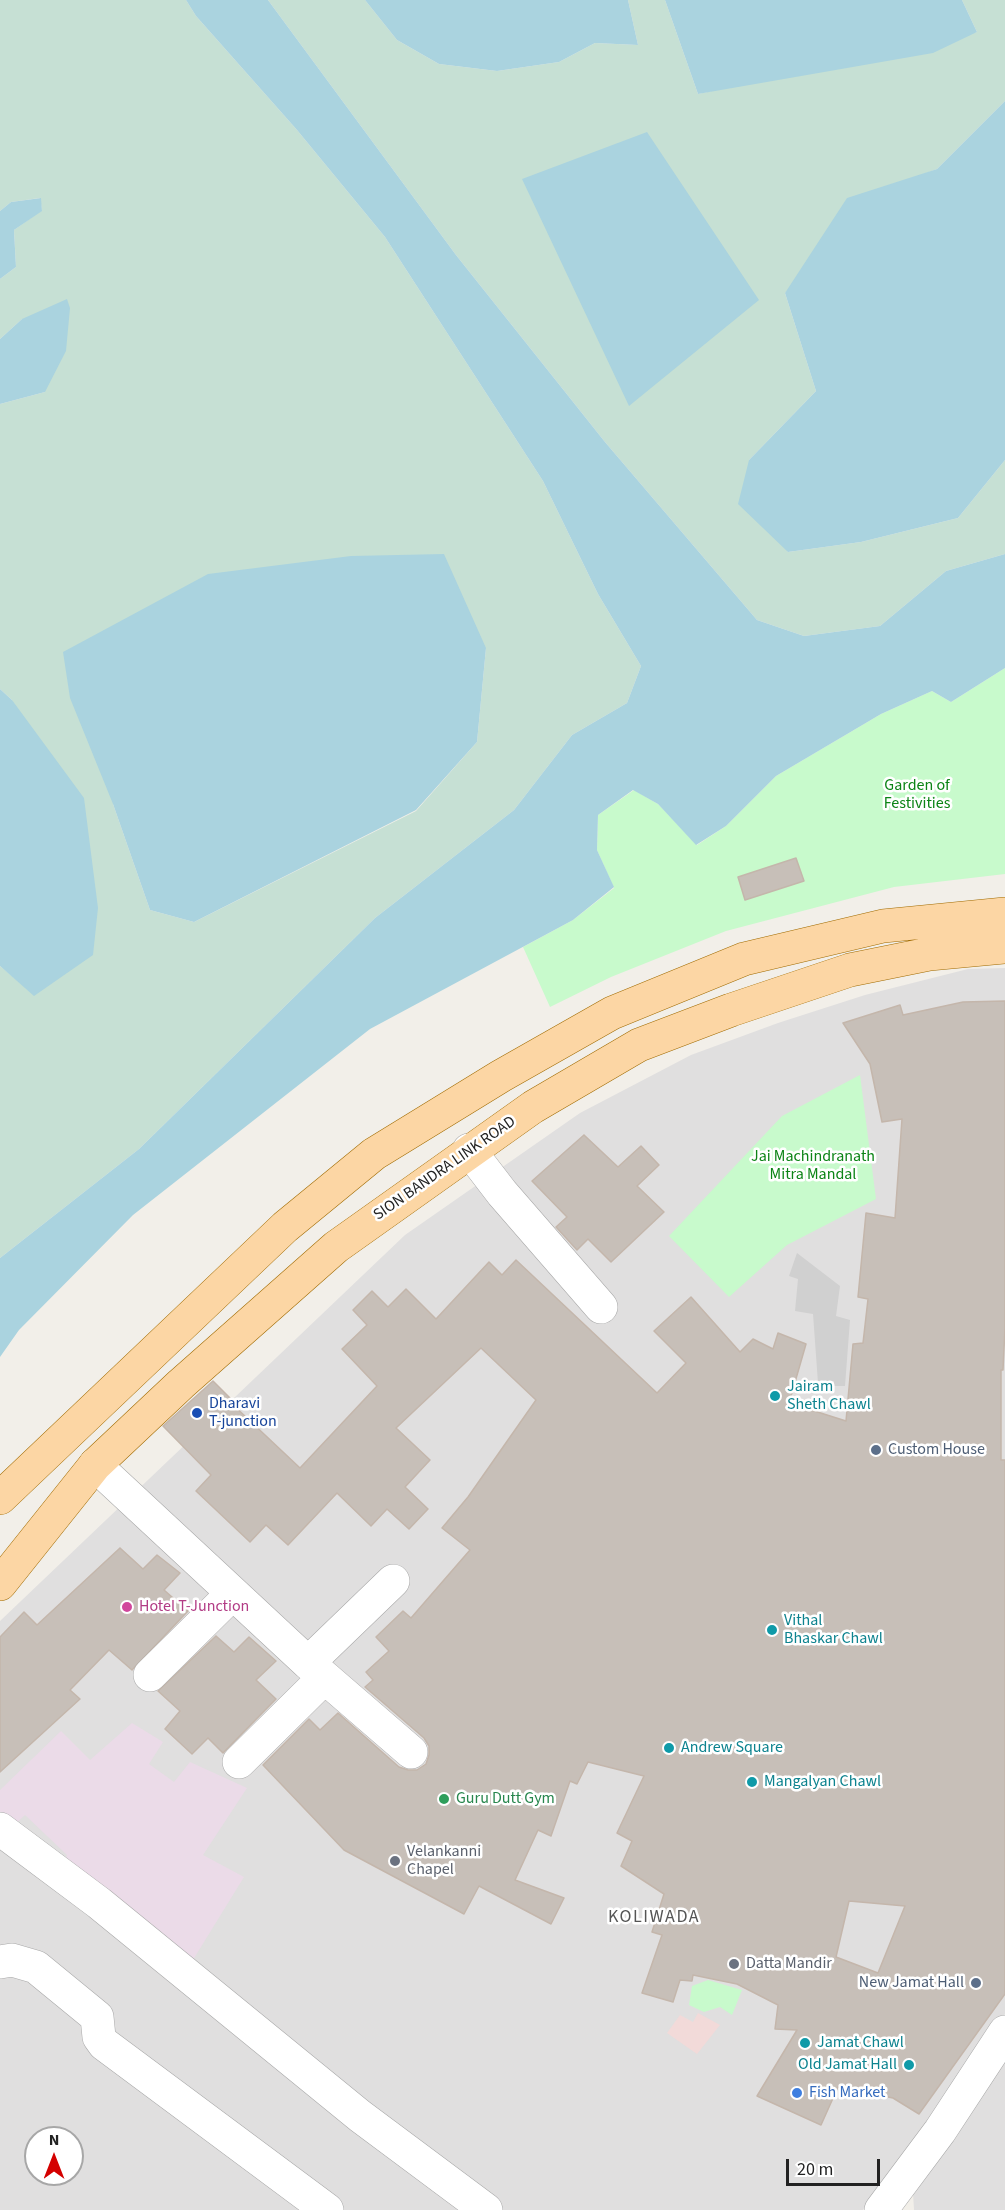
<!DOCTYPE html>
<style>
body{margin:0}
#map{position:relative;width:1005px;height:2210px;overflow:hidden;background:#f2efe9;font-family:"Source Sans 3",sans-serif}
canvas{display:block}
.north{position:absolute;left:24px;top:2126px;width:60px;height:60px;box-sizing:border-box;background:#fff;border:2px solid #a7a7a7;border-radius:50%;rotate:0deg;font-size:16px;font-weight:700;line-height:24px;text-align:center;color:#222}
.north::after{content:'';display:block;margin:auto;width:21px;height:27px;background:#d40000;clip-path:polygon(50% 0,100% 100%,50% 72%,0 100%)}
.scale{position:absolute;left:786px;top:2159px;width:94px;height:27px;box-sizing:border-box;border:3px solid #222;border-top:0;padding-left:8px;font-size:18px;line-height:21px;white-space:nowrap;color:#222;-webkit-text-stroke:4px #fff;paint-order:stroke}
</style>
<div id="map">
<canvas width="1005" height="2210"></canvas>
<div class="north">N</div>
<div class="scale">20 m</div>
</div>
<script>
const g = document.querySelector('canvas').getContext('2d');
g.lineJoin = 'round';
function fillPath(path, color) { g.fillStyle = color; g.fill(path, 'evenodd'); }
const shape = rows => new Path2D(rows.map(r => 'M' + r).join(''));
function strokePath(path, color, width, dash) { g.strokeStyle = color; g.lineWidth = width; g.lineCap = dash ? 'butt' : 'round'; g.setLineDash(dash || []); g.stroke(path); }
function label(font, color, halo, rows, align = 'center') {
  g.font = font + ' "Source Sans 3",sans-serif'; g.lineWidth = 5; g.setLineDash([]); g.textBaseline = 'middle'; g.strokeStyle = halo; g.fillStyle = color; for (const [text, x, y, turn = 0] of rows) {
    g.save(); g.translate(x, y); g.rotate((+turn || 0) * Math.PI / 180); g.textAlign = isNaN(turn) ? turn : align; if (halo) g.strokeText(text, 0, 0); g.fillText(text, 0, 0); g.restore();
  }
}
const residential = shape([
 [1005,968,1005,2014,863,2210,0,2210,0,1621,405,1235,580,1113,691,1055,778,1023,865,995,968,969],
 [36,2138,72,2138,72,2174,36,2174],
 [1005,2053,1005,2210,914,2210,913,2193]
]);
const commercial = shape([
 [698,2013,720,2025,697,2054,667,2033,680,2015,693,2022]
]);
const industrial = shape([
 [132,1723,163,1742,149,1764,174,1782,190,1762,247,1788,203,1855,244,1877,188,1968,61,1869,67,1855,25,1815,8,1831,0,1822,0,1790,61,1731,90,1760]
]);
const religious = shape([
 [797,1253,840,1286,836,1316,850,1320,845,1386,834,1386,834,1381,818,1383,813,1314,795,1311,798,1279,789,1276]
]);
const wetland = shape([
 [0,0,186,0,196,16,297,130,385,237,543,481,598,594,641,666,627,703,572,735,514,810,375,918,139,1149,0,1258,0,966,35,995,12,700,0,689,0,404,45,392,22,319,0,339,0,279,16,267,14,230,42,210,40,198,11,202,0,211],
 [486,648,477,742,416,811,194,922,150,910,113,804],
 [268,0,365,0,397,40,439,64,497,71,559,62,595,43,638,45,628,0,665,0,698,94,977,32,962,0,1005,0,1005,101,937,169,910,179,785,293,816,391,749,460,788,552,861,542,958,518,1005,460,1005,554,946,571,880,626,804,636,757,620,605,442,456,255]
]);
const park = shape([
 [1005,668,1005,874,894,887,726,931,611,977,550,1007,523,947,573,920,614,888,597,850,598,815,634,790,658,804,697,845,726,826,776,776,881,714,932,691,951,702],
 [860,1075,876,1199,787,1245,729,1297,669,1236,782,1116],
 [708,1980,742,1990,732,2015,720,2007,704,2012,689,2005,692,1986]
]);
const water = shape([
 [186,0,268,0,456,255,605,442,757,620,804,636,880,626,946,571,1005,554,1005,668,951,702,932,691,881,714,776,776,726,826,696,845,658,804,633,790,598,815,597,850,614,887,573,920,370,1029,133,1215,19,1330,0,1357,0,1258,139,1149,375,918,514,810,572,735,627,703,641,666,598,594,543,481,385,237,297,130,196,16],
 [365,0,628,0,638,45,595,43,559,62,497,71,439,64,397,40],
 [665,0,962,0,977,32,933,53,698,94],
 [1005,101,1005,460,958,518,861,542,788,552,738,504,749,460,816,391,785,293,847,198,937,169],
 [647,132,759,300,629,406,522,179],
 [41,198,42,211,14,230,16,267,0,279,0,211,11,202],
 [67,299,70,308,66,351,45,392,0,404,0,339,22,319],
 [444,554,486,648,477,742,416,810,194,922,150,910,113,804,70,698,63,652,208,574,351,556],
 [0,689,12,700,84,798,98,908,93,955,34,996,0,966]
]);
const building = shape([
 [796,858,804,881,745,900,738,877,796,858],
 [1005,1001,1005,1327,1003,1370,1001,1370,1001,1460,1005,1460,1005,1994,919,2114,893,2098,838,2087,821,2125,757,2096,797,2030,775,2029,778,2005,737,1984,693,1975,692,1981,680,1980,673,2002,642,1993,662,1935,652,1932,664,1894,621,1866,632,1841,617,1833,644,1776,588,1762,577,1784,570,1781,551,1836,538,1830,515,1880,564,1898,551,1924,479,1886,464,1914,344,1850,263,1765,309,1719,320,1730,338,1713,399,1767,408,1770,417,1770,426,1764,429,1755,429,1746,424,1738,365,1687,373,1680,366,1672,389,1651,376,1637,403,1611,411,1618,470,1550,442,1528,468,1497,536,1400,481,1348,396,1428,430,1460,405,1487,428,1509,409,1529,387,1509,371,1526,337,1493,288,1545,266,1525,250,1542,196,1491,211,1475,163,1426,213,1381,232,1400,230,1402,300,1468,377,1386,342,1349,367,1325,353,1310,372,1291,388,1307,406,1289,436,1319,489,1262,502,1275,516,1260,657,1393,686,1363,654,1331,691,1297,740,1352,753,1339,773,1349,778,1333,806,1344,789,1403,846,1421,853,1344,863,1343,868,1299,858,1297,866,1213,895,1218,902,1119,882,1122,870,1064,843,1023,900,1005,903,1015,963,1002,1005,1001],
 [849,1901,905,1906,878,1973,836,1957,849,1901],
 [584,1135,618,1167,641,1146,659,1165,637,1186,664,1212,611,1262,588,1239,577,1250,556,1227,567,1217,532,1181,584,1135],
 [120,1548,143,1569,157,1555,180,1573,164,1590,188,1611,132,1670,109,1650,70,1690,80,1699,0,1772,0,1637,24,1612,37,1625,120,1548],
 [216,1636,234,1652,249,1637,276,1661,256,1680,276,1699,223,1753,208,1738,192,1754,165,1729,180,1711,158,1691,216,1636]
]);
const minor = shape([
 [469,1150,502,1193,601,1307],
 [95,1465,308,1663,411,1752],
 [308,1663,393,1581],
 [150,1675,232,1594],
 [239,1762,324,1678],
 [0,1829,99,1903,360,2116,486,2210],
 [0,1962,12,1960,36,1967,97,2017,99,2037,104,2044,327,2210],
 [881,2210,940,2131,1005,2032]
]);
const primary = shape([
 [0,1498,285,1227,374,1154,501,1076,612,1013,744,959,883,926,1005,914],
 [0,1584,95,1465,181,1384,336,1247,533,1107,639,1045,731,1010,850,970,929,954,1005,947]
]);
const markers = [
 [775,1396,6,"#0f9aa8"],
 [197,1413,6,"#1a4fb4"],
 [876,1450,6,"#5c6f8a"],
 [127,1607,6,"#d1479c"],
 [772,1630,6,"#0f9aa8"],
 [669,1748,6,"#0f9aa8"],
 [752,1782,6,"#0f9aa8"],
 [444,1799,6,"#2e9e5b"],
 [395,1861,6,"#6b7280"],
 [734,1964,6,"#6b7280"],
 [976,1983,6,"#5c6f8a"],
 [805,2043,6,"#0f9aa8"],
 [909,2065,6,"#0f9aa8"],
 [797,2093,6,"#3f7fe0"]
];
const parkNames = [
 ["Garden of",917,786],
 ["Festivities",917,804],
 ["Jai Machindranath",813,1157],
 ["Mitra Mandal",813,1175]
];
const streetNames = [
 ["SION BANDRA LINK ROAD",445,1169,-35]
];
const cultureNames = [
 ["Jairam",787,1387],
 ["Sheth Chawl",787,1405],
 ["Vithal",784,1621],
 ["Bhaskar Chawl",784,1639],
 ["Andrew Square",681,1748],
 ["Mangalyan Chawl",764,1782],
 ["Jamat Chawl",817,2043],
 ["Old Jamat Hall",897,2065,"right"]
];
const transitNames = [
 ["Dharavi",209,1404],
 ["T-junction",209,1422]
];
const serviceNames = [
 ["Custom House",888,1450],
 ["New Jamat Hall",964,1983,"right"]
];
const hotelNames = [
 ["Hotel T-Junction",139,1607]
];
const leisureNames = [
 ["Guru Dutt Gym",456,1799]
];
const worshipNames = [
 ["Velankanni",407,1852],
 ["Chapel",407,1870],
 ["Datta Mandir",746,1964]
];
const shopNames = [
 ["Fish Market",809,2093]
];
const neighbourhoodNames = [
 ["KOLIWADA",654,1918]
];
fillPath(residential, '#e0dfdf');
fillPath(commercial, '#f2dad9');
fillPath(industrial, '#ebdbe8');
fillPath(religious, '#d0d0d0');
fillPath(wetland, '#c6e0d4');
fillPath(park, '#c8facc');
fillPath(water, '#aad3df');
fillPath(building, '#c7bfb8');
strokePath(building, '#c4b6ab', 1.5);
strokePath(minor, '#a9a9a9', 34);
strokePath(primary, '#a06b00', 34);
strokePath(minor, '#fff', 33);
strokePath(primary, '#fcd6a4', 33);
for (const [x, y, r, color] of markers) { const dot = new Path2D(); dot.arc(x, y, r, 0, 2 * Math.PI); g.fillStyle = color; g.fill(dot); strokePath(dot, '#fff', 2); }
label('16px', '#0c8416', '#fff', parkNames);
label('16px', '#222', '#fff', streetNames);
label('16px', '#0d838f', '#fff', cultureNames, 'left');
label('16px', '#164399', '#fff', transitNames, 'left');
label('16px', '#4e5e75', '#fff', serviceNames, 'left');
label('16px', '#b23c85', '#fff', hotelNames, 'left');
label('16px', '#27864d', '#fff', leisureNames, 'left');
label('16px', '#5b616d', '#fff', worshipNames, 'left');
label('16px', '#366cbe', '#fff', shopNames, 'left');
g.letterSpacing = '1.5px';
label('18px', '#555', '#fff', neighbourhoodNames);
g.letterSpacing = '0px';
</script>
